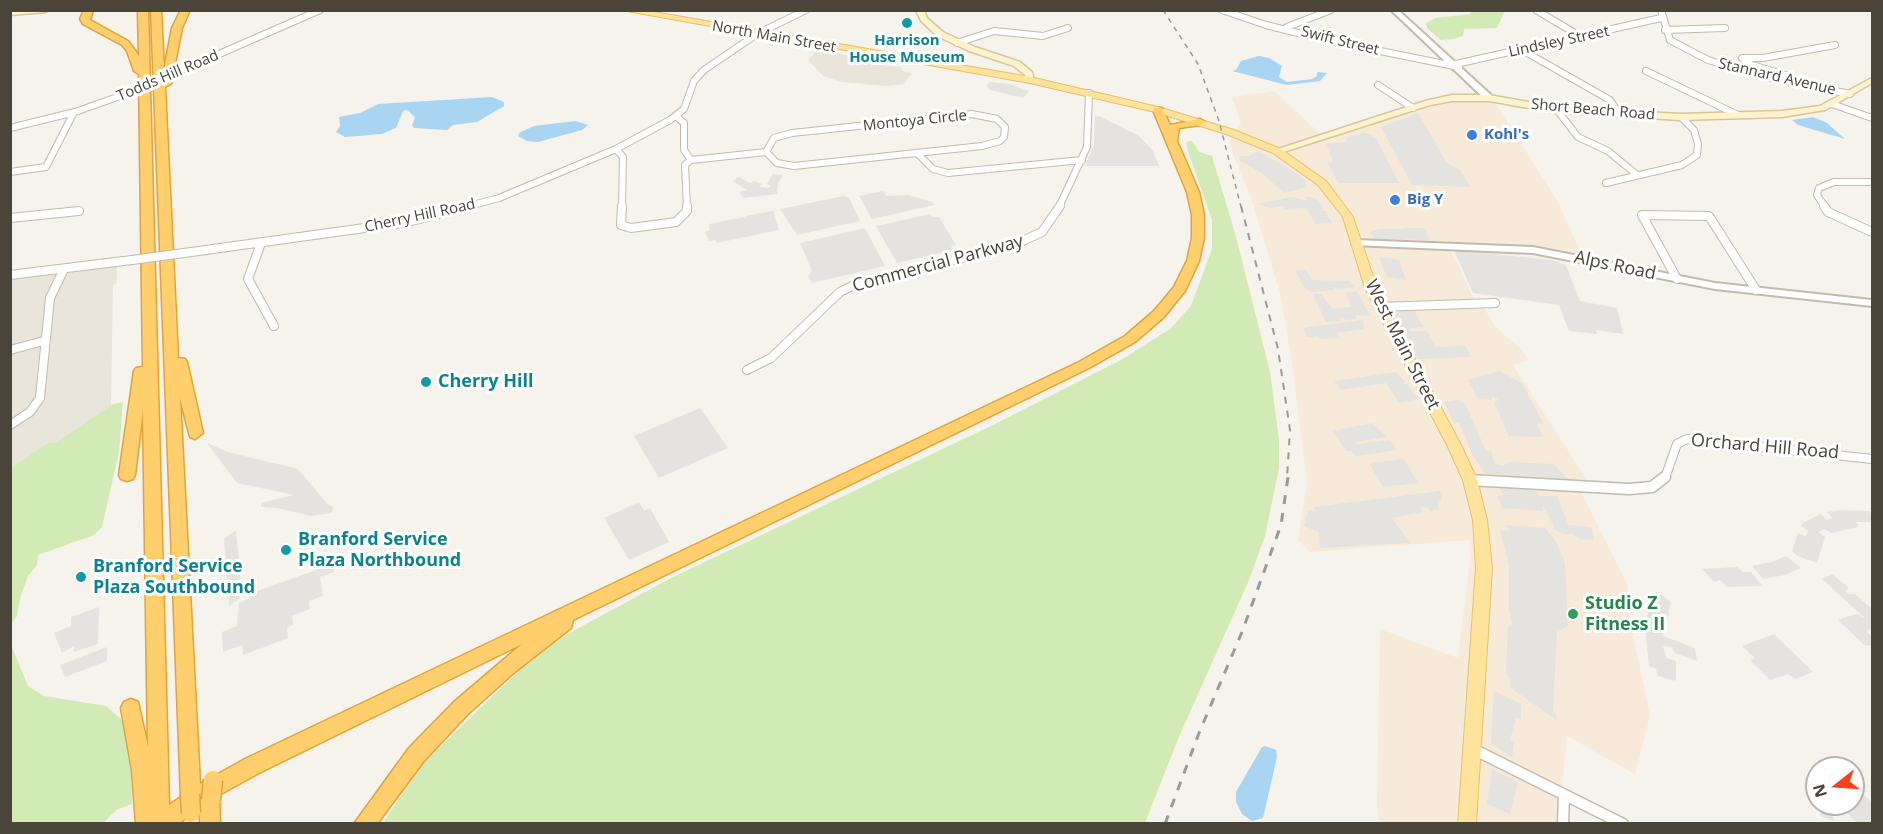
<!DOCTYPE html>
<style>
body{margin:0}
#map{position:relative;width:1883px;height:834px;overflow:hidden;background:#f6f3ec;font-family:"Open Sans",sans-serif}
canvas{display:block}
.frame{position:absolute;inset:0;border:12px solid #4b4439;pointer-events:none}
.north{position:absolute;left:1805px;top:756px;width:60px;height:60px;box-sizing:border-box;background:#fff;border:2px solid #b7b4b0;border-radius:50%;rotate:253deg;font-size:16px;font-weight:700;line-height:24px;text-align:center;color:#4b4439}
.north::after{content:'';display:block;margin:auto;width:21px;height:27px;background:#fc3f1d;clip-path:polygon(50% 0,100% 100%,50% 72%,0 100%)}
</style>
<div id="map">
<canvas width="1883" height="834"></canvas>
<div class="frame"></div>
<div class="north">N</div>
</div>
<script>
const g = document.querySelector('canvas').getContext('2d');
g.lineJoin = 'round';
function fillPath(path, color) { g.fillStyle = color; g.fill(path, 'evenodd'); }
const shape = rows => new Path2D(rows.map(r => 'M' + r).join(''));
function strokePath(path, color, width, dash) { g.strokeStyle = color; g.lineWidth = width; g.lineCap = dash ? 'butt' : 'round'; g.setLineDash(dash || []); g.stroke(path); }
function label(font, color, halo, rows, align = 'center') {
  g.font = font + ' "Open Sans",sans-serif'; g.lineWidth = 6; g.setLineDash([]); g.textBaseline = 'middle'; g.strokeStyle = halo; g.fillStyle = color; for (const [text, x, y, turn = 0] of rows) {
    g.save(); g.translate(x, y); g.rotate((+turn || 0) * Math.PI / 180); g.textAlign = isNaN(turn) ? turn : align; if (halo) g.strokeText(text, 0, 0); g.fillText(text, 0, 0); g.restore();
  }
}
const residential = shape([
 [819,48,847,55,871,64,901,67,902,71,912,73,904,84,886,86,842,82,823,76,808,60],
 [117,266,117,283,113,285,111,405,55,443,49,442,11,468,11,278]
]);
const commercial = shape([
 [1274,91,1326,139,1449,101,1494,101,1558,202,1581,253,1500,244,1447,244,1478,307,1484,308,1496,328,1518,346,1529,360,1513,365,1587,480,1575,480,1627,584,1630,620,1650,716,1635,774,1567,736,1558,823,1379,823,1377,803,1380,629,1458,658,1470,560,1469,540,1310,552,1298,540,1307,482,1291,357,1280,293,1253,204,1229,143,1241,123,1232,97]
]);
const green = shape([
 [1472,11,1505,11,1497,28,1464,29,1463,36,1453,39,1441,40,1427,28,1426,23,1435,18,1470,14],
 [1188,141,1192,141,1199,152,1212,156,1236,237,1270,372,1279,440,1279,468,1265,536,1249,580,1178,739,1145,823,383,823,422,764,520,670,562,637,671,578,989,427,1121,360,1170,329,1191,306,1212,249,1212,220,1189,154,1186,144],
 [123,402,119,452,102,527,94,535,38,555,37,565,28,576,20,598,17,616,11,624,11,468,49,442,55,443,111,405],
 [10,642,28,686,44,696,106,706,123,721,131,772,132,804,116,810,103,823,11,823]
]);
const parking = shape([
 [990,82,1009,84,1029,91,1023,98,990,90,986,86],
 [1418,113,1447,163,1460,170,1470,187,1412,185,1381,127],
 [1099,116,1139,136,1153,151,1159,166,1085,166,1094,145,1095,117],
 [1364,132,1376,138,1399,183,1338,183,1328,163,1333,161,1326,143,1347,142,1346,138],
 [1258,151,1293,171,1305,181,1307,187,1284,193,1263,174,1240,161,1239,156,1249,156],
 [773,174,783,175,778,183,777,194,743,198,739,192,747,190,732,181,739,177,750,183,755,181,762,184,759,187,768,188,771,186,767,184],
 [884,191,886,196,908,195,932,202,934,205,872,219,859,196],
 [844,196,849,198,860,221,797,235,780,209],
 [1290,197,1306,200,1305,197,1312,197,1318,200,1324,209,1320,210,1325,211,1332,223,1316,224,1306,208,1285,209,1282,206,1272,208,1258,204],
 [773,211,779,230,717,243,715,240,709,241,705,232,710,230,709,224,744,217,746,219,746,216],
 [930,214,933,217,939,217,956,245,951,246,953,250,897,263,876,226],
 [865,228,885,266,812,283,808,276,812,271,800,243],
 [1403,228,1424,228,1430,240,1376,239,1369,233,1379,229,1402,229,1403,232],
 [1454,250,1552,260,1566,265,1580,301,1617,308,1623,334,1596,330,1597,334,1569,331,1559,305,1473,293],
 [1379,257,1399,260,1406,280,1387,277],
 [1295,270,1306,270,1312,280,1349,281,1355,287,1337,289,1334,287,1333,290,1312,292,1304,287],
 [1357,291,1370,316,1356,315,1356,319,1345,320,1341,317,1342,321,1326,322,1313,294,1321,294,1333,309,1352,307,1345,293],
 [1414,311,1424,327,1409,328,1409,331,1427,331,1436,347,1465,346,1471,357,1418,359,1414,351,1417,350,1414,350,1411,342,1416,341,1405,337,1399,322,1392,313],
 [1363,320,1364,329,1336,333,1338,337,1321,339,1318,336,1307,337,1303,328],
 [1499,371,1522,383,1543,423,1537,424,1543,437,1509,436,1494,402,1499,400,1492,396,1492,400,1478,399,1468,380],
 [1397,372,1405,382,1402,384,1407,384,1418,399,1399,403,1386,383,1341,390,1334,381],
 [1458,400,1465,404,1486,451,1491,451,1495,464,1503,466,1509,462,1554,464,1568,479,1485,474,1473,456,1459,423,1454,423,1444,402],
 [700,408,728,448,659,478,634,436],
 [1372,423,1387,437,1357,442,1352,437,1357,444,1390,440,1397,450,1356,456,1351,451,1346,451,1333,431],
 [207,443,228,452,298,469,328,505,334,507,331,513,311,516,277,508,261,507,261,503,294,495,237,483],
 [1404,459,1418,483,1383,487,1369,463],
 [1500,488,1535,491,1539,496,1557,496,1570,529,1570,525,1591,527,1594,540,1579,539,1573,534,1563,534,1552,528,1554,526,1543,506,1543,511,1502,508,1497,496,1503,495],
 [1440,491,1443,495,1438,505,1440,509,1431,511,1427,507,1421,507,1422,512,1392,518,1410,543,1323,548,1320,547,1319,532,1304,526,1308,511,1316,512,1313,507],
 [639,502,644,511,650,508,669,542,629,560,604,518],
 [1839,510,1870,511,1872,522,1856,522,1859,527,1831,533,1825,529,1818,532,1825,537,1817,563,1797,556,1792,551,1798,533,1806,536,1808,531,1801,526,1803,523,1820,514,1827,520,1832,518,1827,512],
 [1507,525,1545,528,1555,540,1565,563,1568,626,1557,632,1553,709,1558,721,1511,688,1510,678,1506,674,1508,626,1512,624,1509,610,1509,565,1500,530,1509,531],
 [236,530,242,596,229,606,224,539],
 [1786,556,1801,568,1785,575,1763,579,1752,566,1772,562],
 [333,564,334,572,320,577,323,596,309,601,310,609,292,616,293,625,287,628,288,638,243,655,242,645,223,652,222,632,237,626,239,603,249,599,249,594],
 [1737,567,1743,572,1751,572,1763,586,1726,587,1721,580,1714,582,1702,569],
 [1832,574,1849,588,1845,591,1849,594,1855,594,1872,609,1872,628,1866,631,1872,637,1872,646,1864,645,1838,620,1856,614,1866,619,1822,579],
 [1656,591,1671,602,1663,636,1695,648,1697,661,1675,653,1672,647,1663,646,1667,658,1676,661,1676,681,1658,676,1656,669,1649,666,1645,629,1650,601],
 [99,607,98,644,74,652,74,646,62,653,54,633,71,626,71,617],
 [1774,634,1805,664,1813,672,1795,679,1788,674,1770,680,1750,660,1755,658,1742,646],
 [107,647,107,661,65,677,60,665],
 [1494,691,1521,704,1521,720,1516,718,1510,740,1514,742,1512,758,1491,743],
 [1492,769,1518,782,1510,814,1487,804],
 [1859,789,1872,803,1872,823,1857,823,1843,809,1848,807,1847,805,1833,811,1834,821,1820,816,1821,809,1808,798,1817,795,1817,804,1853,804,1853,791]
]);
const water = shape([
 [1259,56,1269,58,1282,66,1279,77,1287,82,1312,79,1317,76,1317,72,1327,73,1320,81,1287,85,1232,71,1236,70,1241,61],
 [492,97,504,102,504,106,477,122,453,125,447,130,414,128,412,125,415,117,407,110,403,111,396,128,382,134,345,137,336,132,340,126,339,117,360,113,378,104],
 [1813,117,1827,123,1845,139,1798,125,1792,120],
 [576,121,588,125,582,130,538,142,527,141,518,136,519,133,534,126],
 [1265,746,1276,750,1277,757,1263,818,1252,821,1242,814,1236,802,1236,792,1262,747]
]);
const minorFar2 = shape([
 [1222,10,1266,25,1326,40,1459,67],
 [1536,10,1580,36],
 [1661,10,1670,40,1708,60,1760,76,1850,94],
 [1287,27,1331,10],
 [1665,30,1725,28],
 [957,43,994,31,1043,36,1068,28],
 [1522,50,1610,100,1619,114],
 [1456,64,1661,18],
 [1646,71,1738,115],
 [178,72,320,10],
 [1789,76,1752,65,1742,58,1763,58,1835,45],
 [1378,85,1413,108],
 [1832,104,1872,118],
 [1557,110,1578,137,1608,151,1636,174],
 [972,114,997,119,1005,127,1004,137,1000,141,982,146,794,166,777,163,766,152,774,138,792,133,972,114],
 [676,116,684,123,684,150,691,160,685,165,687,207],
 [10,128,75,112,123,95],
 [616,149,623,157,622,207],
 [917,153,933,169,948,173,1082,160],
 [691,160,766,152],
 [10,172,46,167,74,112],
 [1606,183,1682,165,1697,155,1698,144,1694,130,1681,117],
 [465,207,499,198,616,149,670,120,684,109,694,81,704,70,757,34,806,10],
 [1059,207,1087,147,1089,93],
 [1825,207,1817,195,1819,188,1834,182,1872,182]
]);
const minorFar1 = shape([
 [622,206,621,225,631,228,676,222,687,211,687,206],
 [1824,206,1828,212,1872,232],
 [10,218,79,211],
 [261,243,248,279,274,326],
 [184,253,408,222,470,206],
 [10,275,132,260],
 [1677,279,1642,215,1709,216,1756,290],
 [1380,307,1495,303],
 [10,350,44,341],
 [747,370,771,358,840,292,858,283,1009,247,1042,232,1060,206],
 [10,425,30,412,40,398,50,298,64,269],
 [1665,478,1677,444,1687,439,1872,459]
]);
const minor = shape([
 [1470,480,1629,489,1652,487,1665,477],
 [1473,749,1623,824],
 [1563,824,1564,795]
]);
const tertiary = shape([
 [1391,10,1398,10,1492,96,1492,100,1486,100,1391,10],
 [1356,240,1533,247,1715,283,1872,300,1872,306,1715,289,1533,253,1353,245,1352,243,1356,240]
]);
const secondary = shape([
 [49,10,46,12,10,15,10,11,49,10],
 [916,10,924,10,927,18,943,32,975,47,1020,62,1032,72,1034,80,1027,82,1025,75,1014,66,969,51,937,36,921,21,916,10],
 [1872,78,1872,83,1825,110,1782,117,1681,120,1557,113,1489,101,1452,101,1430,105,1280,153,1274,153,1272,151,1425,101,1452,95,1489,95,1557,107,1681,114,1782,111,1820,106,1872,78]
]);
const primary = shape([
 [621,10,642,10,1030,77,1158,107,1234,130,1281,149,1326,181,1353,217,1377,288,1462,447,1477,480,1487,520,1492,568,1476,824,1458,824,1476,568,1473,520,1463,480,1448,447,1365,288,1343,217,1318,185,1273,153,1226,134,1155,112,1030,83,621,10]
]);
const motorway = shape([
 [84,10,93,10,90,20,128,41,139,56,138,10,148,10,169,805,181,797,151,10,161,10,164,70,172,28,181,10,190,10,182,28,171,84,165,87,178,358,185,359,187,362,203,433,195,439,190,437,180,398,200,784,245,759,1079,362,1125,336,1154,311,1174,287,1187,261,1192,238,1192,215,1187,192,1153,110,1154,108,1162,108,1170,125,1200,119,1205,122,1200,125,1179,128,1177,141,1199,192,1204,215,1204,238,1199,261,1185,291,1164,317,1135,342,1089,368,573,620,571,628,516,671,468,714,423,762,377,824,354,824,409,748,454,702,522,644,259,773,219,795,220,824,200,824,200,807,178,824,136,824,132,770,121,708,124,702,131,699,138,702,148,747,143,409,135,475,133,479,127,481,121,479,119,475,134,371,136,368,143,367,139,74,134,71,127,51,122,45,83,24,80,19,84,10]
]);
const railFar2 = shape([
 [1163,10,1198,64,1219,121,1241,207]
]);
const railFar1 = shape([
 [1241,206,1278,349,1290,430,1287,478]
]);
const rail = shape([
 [1165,824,1199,733,1242,632,1281,525,1288,477]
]);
const minorBridgeFar1 = shape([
 [123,95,178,72]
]);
const minorBridge = shape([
 [132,260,184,253]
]);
const motorwayBridge = shape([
 [190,794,191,813],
 [211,800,213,780]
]);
const markers = [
 [907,23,6,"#0f9aa8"],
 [1472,135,6,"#3f7fe0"],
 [1395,200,6,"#3f7fe0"],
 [426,382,6,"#0f9aa8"],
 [286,550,6,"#0f9aa8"],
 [81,577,6,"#0f9aa8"],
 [1573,614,6,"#2e9e5b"]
];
const farStreetnames = [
 ["North Main Street",774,37,10],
 ["Swift Street",1340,41,14],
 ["Lindsley Street",1559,42,-12],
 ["Todds Hill Road",168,76,-23],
 ["Stannard Avenue",1777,77,13],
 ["Short Beach Road",1593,110,5],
 ["Montoya Circle",915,121,-6],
 ["Cherry Hill Road",420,216,-12]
];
const farCulturenames = [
 ["Harrison",907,41],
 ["House Museum",907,58]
];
const farShopnames = [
 ["Kohl's",1484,135],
 ["Big Y",1407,200]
];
const streetNames = [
 ["Commercial Parkway",938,264,-15],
 ["Alps Road",1615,266,12],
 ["West Main Street",1402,345,63],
 ["Orchard Hill Road",1765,447,5]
];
const cultureNames = [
 ["Cherry Hill",438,382],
 ["Branford Service",298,540],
 ["Plaza Northbound",298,561],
 ["Branford Service",93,567],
 ["Plaza Southbound",93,588]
];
const leisureNames = [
 ["Studio Z",1585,604],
 ["Fitness II",1585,625]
];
fillPath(residential, '#eae5da');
fillPath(commercial, '#f7ead8');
fillPath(green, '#d2eab5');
fillPath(parking, '#e5e3e0');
fillPath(water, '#a9d4f2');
strokePath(minorFar2, '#c2bbae', 8);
strokePath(minorFar1, '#c2bbae', 10);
strokePath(minor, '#c2bbae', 13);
strokePath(tertiary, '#c2bbae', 4);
strokePath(secondary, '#d6c79b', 3);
strokePath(primary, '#e6c16a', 2);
strokePath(motorway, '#e0a43c', 3);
strokePath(minorFar2, '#fff', 6);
strokePath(minorFar1, '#fff', 8);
strokePath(minor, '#fff', 10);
fillPath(tertiary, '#fff');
fillPath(secondary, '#fff3cd');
fillPath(primary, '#ffe39c');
fillPath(motorway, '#ffcf6e');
strokePath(railFar2, '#9a9a9a', 1.5, [5, 5]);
strokePath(railFar1, '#9a9a9a', 2, [7, 7]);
strokePath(rail, '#9a9a9a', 3, [9, 9]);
strokePath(minorBridgeFar1, '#c2bbae', 8, []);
strokePath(minorBridge, '#c2bbae', 10, []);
strokePath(motorwayBridge, '#e0a43c', 21, []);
strokePath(minorBridgeFar1, '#fff', 6);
strokePath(minorBridge, '#fff', 8);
strokePath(motorwayBridge, '#ffcf6e', 18);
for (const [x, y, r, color] of markers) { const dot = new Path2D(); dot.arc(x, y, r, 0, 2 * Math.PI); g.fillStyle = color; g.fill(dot); strokePath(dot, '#fff', 2); }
label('15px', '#4b4439', '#fff', farStreetnames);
label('bold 15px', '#0d838f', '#fff', farCulturenames);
label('bold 15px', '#366cbe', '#fff', farShopnames, 'left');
label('18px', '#4b4439', '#fff', streetNames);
label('bold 18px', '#0d838f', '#fff', cultureNames, 'left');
label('bold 18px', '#27864d', '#fff', leisureNames, 'left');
</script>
